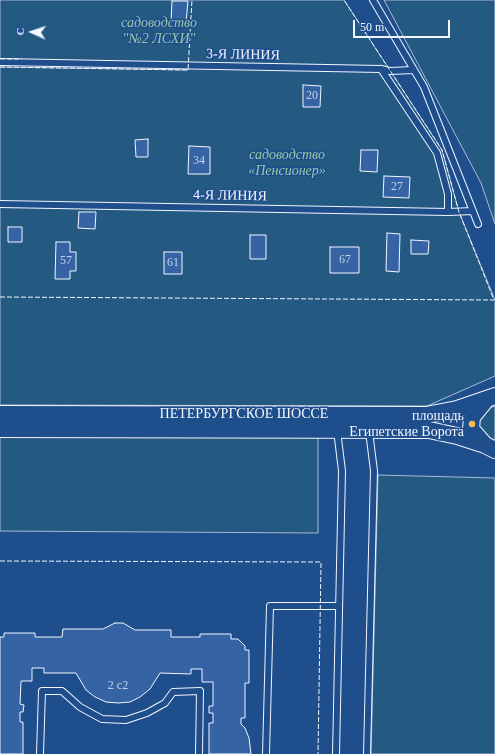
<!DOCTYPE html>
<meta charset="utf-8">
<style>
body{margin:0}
#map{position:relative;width:495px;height:754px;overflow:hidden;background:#1f4e8c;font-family:"Times New Roman",serif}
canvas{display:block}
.north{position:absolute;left:12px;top:12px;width:40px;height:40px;-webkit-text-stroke:3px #1f4e8c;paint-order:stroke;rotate:273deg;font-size:11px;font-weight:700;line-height:16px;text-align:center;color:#f2f6ff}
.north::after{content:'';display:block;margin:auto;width:14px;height:18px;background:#f2f6ff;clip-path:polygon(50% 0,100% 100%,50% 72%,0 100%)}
.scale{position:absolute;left:353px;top:20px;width:97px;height:18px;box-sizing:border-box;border:2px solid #f2f6ff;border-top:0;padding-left:5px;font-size:12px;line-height:14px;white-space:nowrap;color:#f2f6ff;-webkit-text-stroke:3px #1f4e8c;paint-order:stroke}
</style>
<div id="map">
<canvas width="495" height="754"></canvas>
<div class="north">С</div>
<div class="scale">50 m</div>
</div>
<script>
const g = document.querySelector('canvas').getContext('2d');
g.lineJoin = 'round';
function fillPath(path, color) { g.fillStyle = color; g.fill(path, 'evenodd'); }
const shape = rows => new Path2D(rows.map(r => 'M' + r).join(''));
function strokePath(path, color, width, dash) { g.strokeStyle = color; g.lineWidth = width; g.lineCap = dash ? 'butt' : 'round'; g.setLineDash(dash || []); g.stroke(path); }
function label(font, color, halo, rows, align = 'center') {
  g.font = font + ' "Times New Roman",serif'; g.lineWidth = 3; g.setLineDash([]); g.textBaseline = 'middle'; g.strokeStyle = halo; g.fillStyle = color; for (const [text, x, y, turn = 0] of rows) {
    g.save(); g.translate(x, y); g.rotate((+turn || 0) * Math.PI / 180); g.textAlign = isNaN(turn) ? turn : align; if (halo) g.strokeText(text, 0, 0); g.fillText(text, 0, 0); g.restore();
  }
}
const green = shape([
 [0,0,344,0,442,150,459,212,495,300,495,376,427,406,0,405,0,67,188,70,188,64,0,59,0,0],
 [384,0,495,0,495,224,481,183,384,0],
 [495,406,495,440,486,436,478,427,479,417,486,409,495,406],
 [0,436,318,437,318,533,0,531,0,436],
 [378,475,495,478,495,754,371,754,378,475]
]);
const building = shape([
 [172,1,188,1,186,23,171,22,172,1],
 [303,85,321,86,320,107,303,107,303,85],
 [148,139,148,157,136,157,135,140,148,139],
 [189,146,210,147,210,174,188,174,189,146],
 [361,150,378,150,377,172,360,171,361,150],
 [384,176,410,177,409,198,383,197,384,176],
 [79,212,96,212,95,229,78,228,79,212],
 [8,227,22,227,22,242,8,242,8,227],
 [387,233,400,234,399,272,386,271,387,233],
 [250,235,266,235,266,259,250,259,250,235],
 [411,240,429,241,428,254,411,254,411,240],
 [56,242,70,242,70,252,76,252,76,271,70,271,70,279,55,279,56,242],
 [330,247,359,247,359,273,330,273,330,247],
 [164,252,182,252,182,274,164,274,164,252],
 [115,623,123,623,135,630,171,630,171,637,200,637,200,634,231,634,231,639,238,639,245,646,245,650,249,650,249,683,245,683,245,718,241,718,241,724,245,728,249,738,251,754,209,754,209,723,213,723,213,713,209,713,209,706,213,706,213,682,202,682,202,669,191,669,191,674,160,673,150,689,140,697,130,702,118,703,106,702,95,697,86,690,76,673,44,673,44,668,32,668,32,681,21,681,20,704,24,705,23,712,20,712,20,722,23,722,23,754,0,754,0,637,4,637,4,633,35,633,35,637,62,637,63,629,103,629,115,623]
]);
const service = shape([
 [373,0,424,87,478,224],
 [0,62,381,69,390,71,413,70],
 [381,69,437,153,448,194,448,212],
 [0,204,448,212,473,211],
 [40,754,42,691,62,691,80,707,102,719,126,720,147,713,165,703,173,692,200,691,199,754],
 [266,754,270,606,339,606],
 [336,754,342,471,337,430],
 [367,754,374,471,369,431]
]);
const secondary = shape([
 [486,400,472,417,471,429,485,445,495,450],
 [0,414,426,415,457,409,495,396],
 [0,429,429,430,457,436,485,445]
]);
const fence = shape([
 [0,59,22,59],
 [0,67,188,70,192,0],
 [0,297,494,300,459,212,442,150,344,0],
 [0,561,321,562,318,754]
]);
const markers = [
 [472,424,4,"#ffb74d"]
];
const numberNames = [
 ["20",312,96],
 ["34",199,161],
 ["27",397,187],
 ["67",345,260],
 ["57",66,261],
 ["61",173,263],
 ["2 с2",118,686]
];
const parkNames = [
 ["садоводство",159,23],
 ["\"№2 ЛСХИ\"",159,39],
 ["садоводство",287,155],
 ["«Пенсионер»",287,171]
];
const streetNames = [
 ["3-Я ЛИНИЯ",243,55,1],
 ["4-Я ЛИНИЯ",230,196,1],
 ["ПЕТЕРБУРГСКОЕ ШОССЕ",244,414]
];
const poiNames = [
 ["площадь",464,416],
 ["Египетские Ворота",464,432]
];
fillPath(green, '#245a82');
strokePath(green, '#a8bbd7', 1);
fillPath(building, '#3563a3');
strokePath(building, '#f2f6ff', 1);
strokePath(service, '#f2f6ff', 8);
strokePath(secondary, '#f2f6ff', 18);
strokePath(service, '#1f4e8c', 6);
strokePath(secondary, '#1f4e8c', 16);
strokePath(fence, '#f2f6ff', 1, [5, 2]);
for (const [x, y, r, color] of markers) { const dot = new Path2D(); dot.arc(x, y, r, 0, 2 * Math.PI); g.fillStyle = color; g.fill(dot); strokePath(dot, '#1f4e8c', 1.5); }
label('12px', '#c3d1e8', null, numberNames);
label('italic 14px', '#97c8a6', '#1f4e8c', parkNames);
label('14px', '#f2f6ff', '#1f4e8c', streetNames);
label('14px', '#f2f6ff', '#1f4e8c', poiNames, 'right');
</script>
